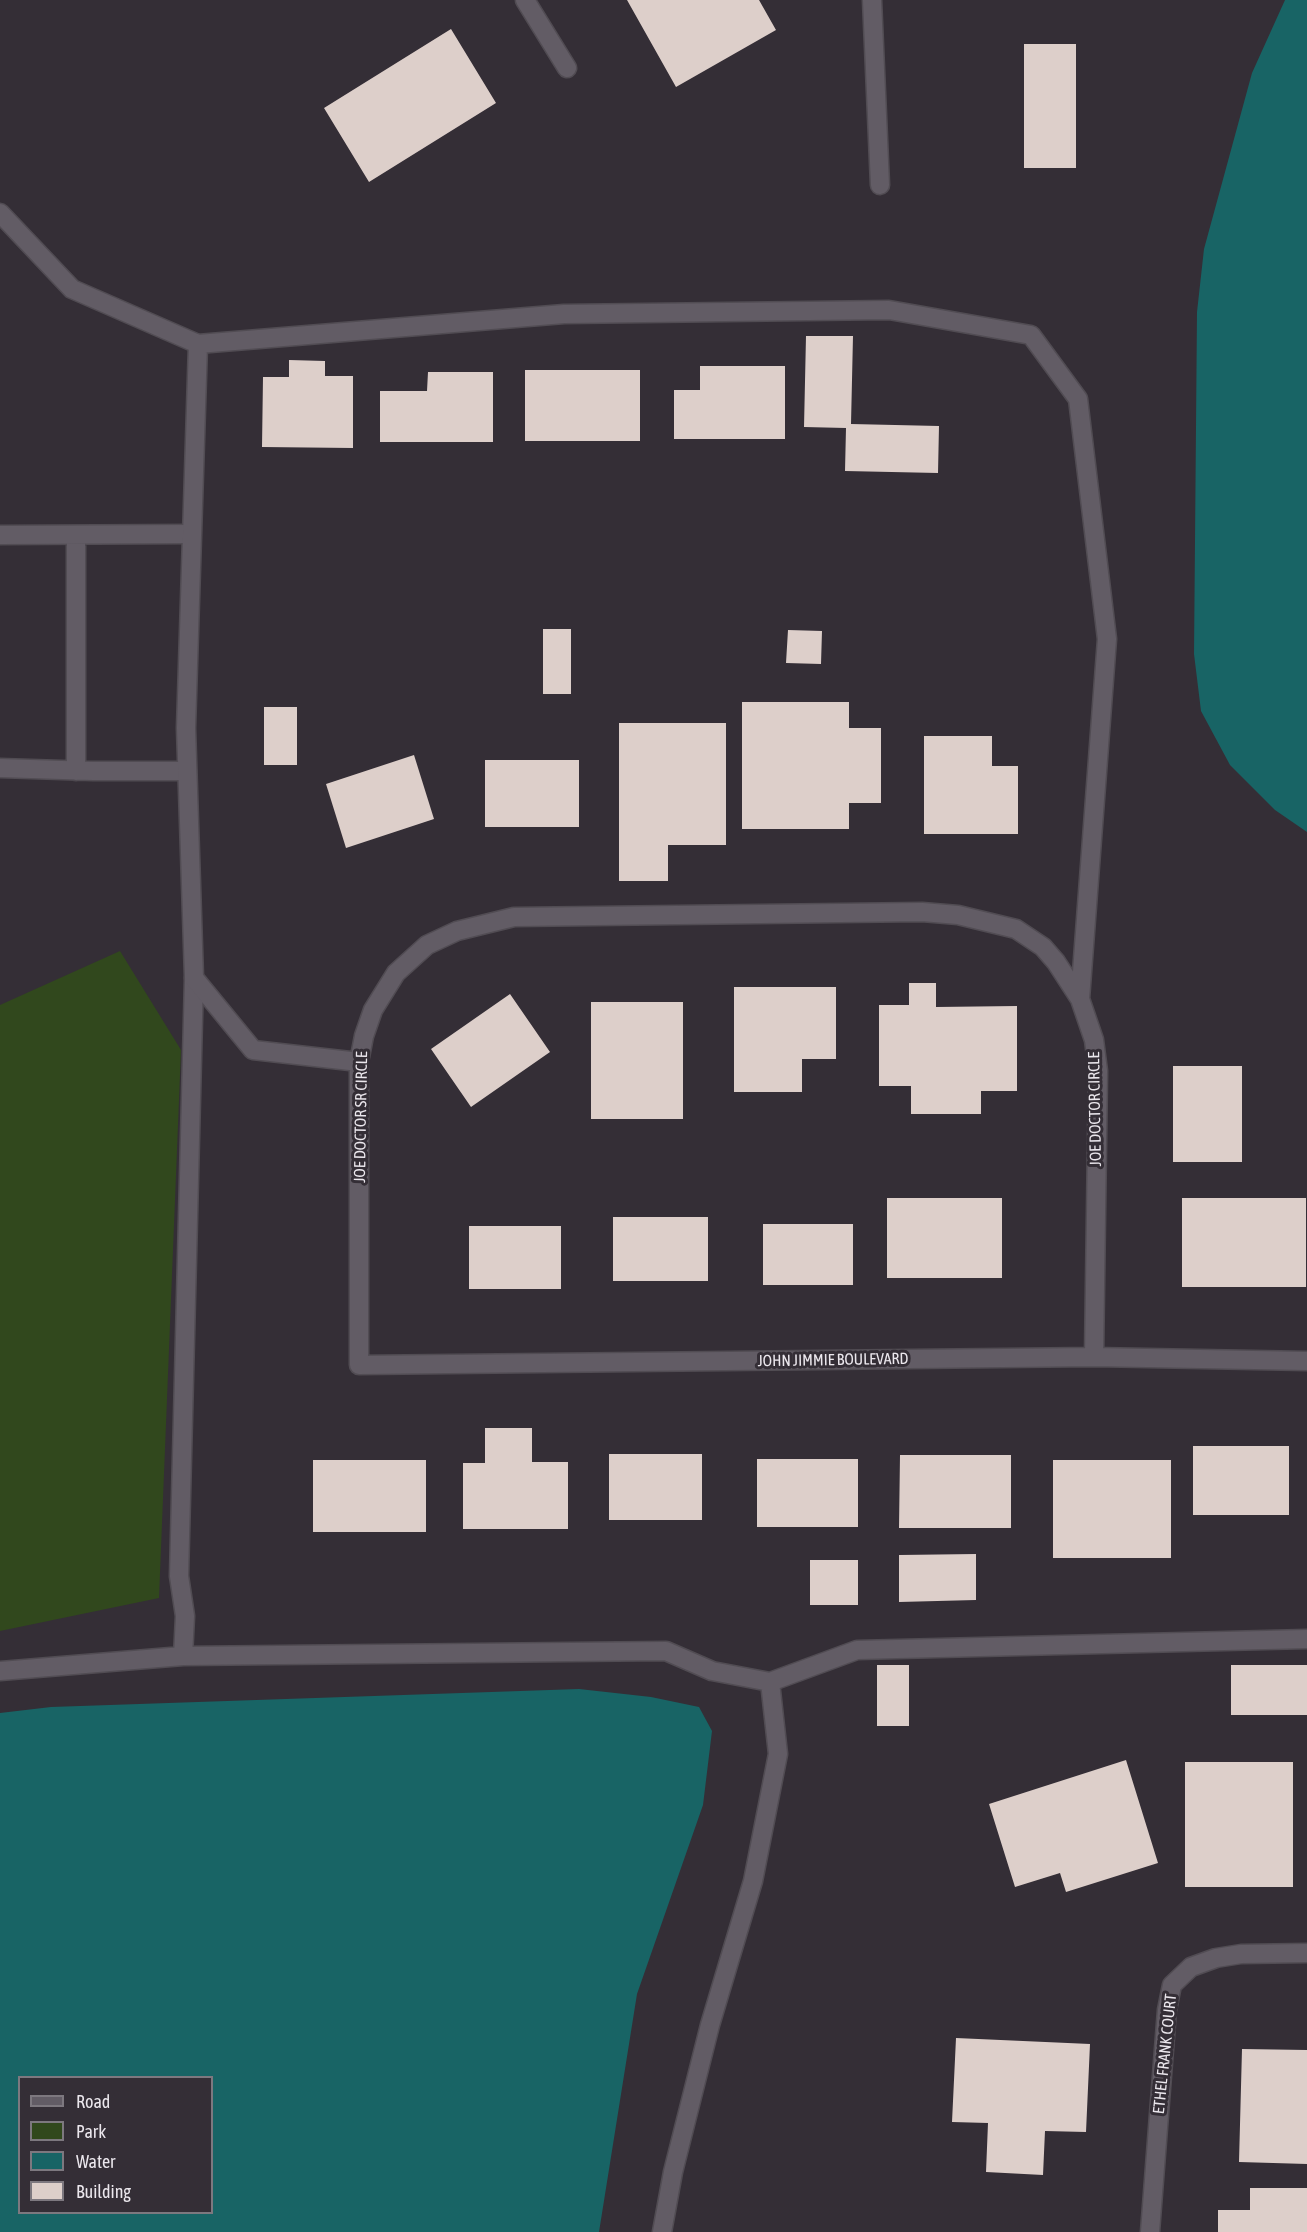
<!DOCTYPE html>
<style>
body{margin:0}
#map{position:relative;width:1307px;height:2232px;overflow:hidden;background:#342e36;font-family:"Asap Condensed",sans-serif}
canvas{display:block}
.legend{position:absolute;left:18px;top:2076px;width:195px;height:138px;box-sizing:border-box;background:#342e36;border:2px solid #7d787f;margin:0;padding:8px 10px;list-style:none;font-size:18px;color:#ebe7ed}
.legend li{display:flex;align-items:center;gap:12px;height:30px}
.legend b{width:30px;border:2px solid #7d787f}
</style>
<div id="map">
<canvas width="1307" height="2232"></canvas>
<ul class="legend">
<li><b style="height:8px;background:#625c65"></b>Road</li>
<li><b style="height:16px;background:#31481d"></b>Park</li>
<li><b style="height:16px;background:#186465"></b>Water</li>
<li><b style="height:16px;background:#ddcfca"></b>Building</li>
</ul>
</div>
<script>
const g = document.querySelector('canvas').getContext('2d');
g.lineJoin = 'round';
function fillPath(path, color) { g.fillStyle = color; g.fill(path, 'evenodd'); }
const shape = rows => new Path2D(rows.map(r => 'M' + r).join(''));
function strokePath(path, color, width, dash) { g.strokeStyle = color; g.lineWidth = width; g.lineCap = dash ? 'butt' : 'round'; g.setLineDash(dash || []); g.stroke(path); }
function label(font, color, halo, rows, align = 'center') {
  g.font = font + ' "Asap Condensed",sans-serif'; g.lineWidth = 6; g.setLineDash([]); g.textBaseline = 'middle'; g.strokeStyle = halo; g.fillStyle = color; for (const [text, x, y, turn = 0] of rows) {
    g.save(); g.translate(x, y); g.rotate((+turn || 0) * Math.PI / 180); g.textAlign = isNaN(turn) ? turn : align; if (halo) g.strokeText(text, 0, 0); g.fillText(text, 0, 0); g.restore();
  }
}
const green = shape([
 [120,951,181,1050,159,1598,0,1631,0,1005]
]);
const water = shape([
 [1285,0,1307,0,1307,832,1275,810,1230,765,1201,711,1194,654,1197,312,1204,249,1252,73],
 [579,1689,651,1697,699,1707,712,1731,703,1805,637,1994,599,2232,0,2232,0,1713,51,1707],
 [20,2078,212,2078,212,2212,20,2212]
]);
const building = shape([
 [627,0,759,0,776,30,676,87],
 [451,29,496,103,369,182,324,108],
 [1024,44,1076,44,1076,168,1024,168],
 [806,336,853,336,851,424,939,426,938,473,845,471,846,428,804,427],
 [289,360,325,361,325,376,353,376,353,448,262,447,263,377,289,377],
 [700,366,785,366,785,439,674,439,674,390,700,390],
 [525,370,640,370,640,441,525,441],
 [428,372,493,372,493,442,380,442,380,391,427,391],
 [543,629,571,629,571,694,543,694],
 [788,630,822,631,821,664,786,663],
 [742,702,849,702,849,728,881,728,881,803,849,803,849,829,742,829],
 [264,707,297,707,297,765,264,765],
 [619,723,726,723,726,845,668,845,668,881,619,881],
 [924,736,992,736,992,766,1018,766,1018,834,924,834],
 [414,755,434,819,346,848,326,784],
 [485,760,579,760,579,827,485,827],
 [909,983,936,983,936,1007,1017,1006,1017,1091,981,1091,981,1114,911,1114,911,1086,879,1086,879,1005,909,1005],
 [734,987,836,987,836,1059,802,1059,802,1092,734,1092],
 [510,994,550,1052,471,1107,431,1049],
 [591,1002,683,1002,683,1119,591,1119],
 [1173,1066,1242,1066,1242,1162,1173,1162],
 [887,1198,1002,1198,1002,1278,887,1278],
 [1182,1198,1306,1198,1306,1287,1182,1287],
 [613,1217,708,1217,708,1281,613,1281],
 [763,1224,853,1224,853,1285,763,1285],
 [469,1226,561,1226,561,1289,469,1289],
 [485,1428,532,1428,532,1462,568,1462,568,1529,463,1529,463,1463,485,1463],
 [1193,1446,1289,1446,1289,1515,1193,1515],
 [609,1454,702,1454,702,1520,609,1520],
 [900,1455,1011,1455,1011,1528,899,1528],
 [757,1459,858,1459,858,1527,757,1527],
 [313,1460,426,1460,426,1532,313,1532],
 [1053,1460,1171,1460,1171,1558,1053,1558],
 [976,1554,976,1600,899,1602,899,1555],
 [810,1560,858,1560,858,1605,810,1605],
 [877,1665,909,1665,909,1726,877,1726],
 [1231,1665,1307,1665,1307,1715,1231,1715],
 [1126,1760,1158,1863,1066,1892,1060,1873,1015,1887,989,1804],
 [1185,1762,1293,1762,1293,1887,1185,1887],
 [956,2038,1090,2044,1086,2132,1045,2131,1043,2175,986,2172,988,2123,952,2122],
 [1242,2049,1307,2050,1307,2164,1239,2162],
 [1250,2188,1307,2188,1307,2232,1218,2232,1218,2210,1250,2210]
]);
const lane = shape([
 [525,0,567,68],
 [872,0,880,185],
 [0,535,191,534],
 [0,768,93,771,187,771],
 [76,771,76,535],
 [183,1656,185,1616,179,1576,194,978],
 [0,1671,183,1656,666,1651,712,1671,770,1682,778,1754,753,1881,710,2025,673,2172,662,2232],
 [770,1682,857,1650,1307,1639]
]);
const street = shape([
 [0,213,72,289,198,344,564,314,889,310,1031,335,1078,399,1107,639,1080,999],
 [198,344,186,728,194,978,253,1050,359,1062],
 [1094,1357,1098,1071,1094,1040,1080,999,1056,962,1043,947,1016,929,958,915,922,912,514,917,457,931,427,945,396,973,373,1010,364,1036,359,1062,359,1365,1094,1357,1307,1361],
 [1150,2232,1167,2010,1172,1985,1191,1967,1216,1958,1241,1954,1307,1953]
]);
const streetNames = [
 ["JOE DOCTOR CIRCLE",1095,1109,-91],
 ["JOE DOCTOR SR CIRCLE",361,1117,-89],
 ["JOHN JIMMIE BOULEVARD",833,1360,-1],
 ["ETHEL FRANK COURT",1165,2054,-84]
];
fillPath(green, '#31481d');
fillPath(water, '#186465');
fillPath(building, '#ddcfca');
strokePath(lane, '#514c53', 21);
strokePath(street, '#514c53', 21);
strokePath(lane, '#625c65', 18);
strokePath(street, '#625c65', 18);
label('16px', '#ebe7ed', '#342e36', streetNames);
</script>
